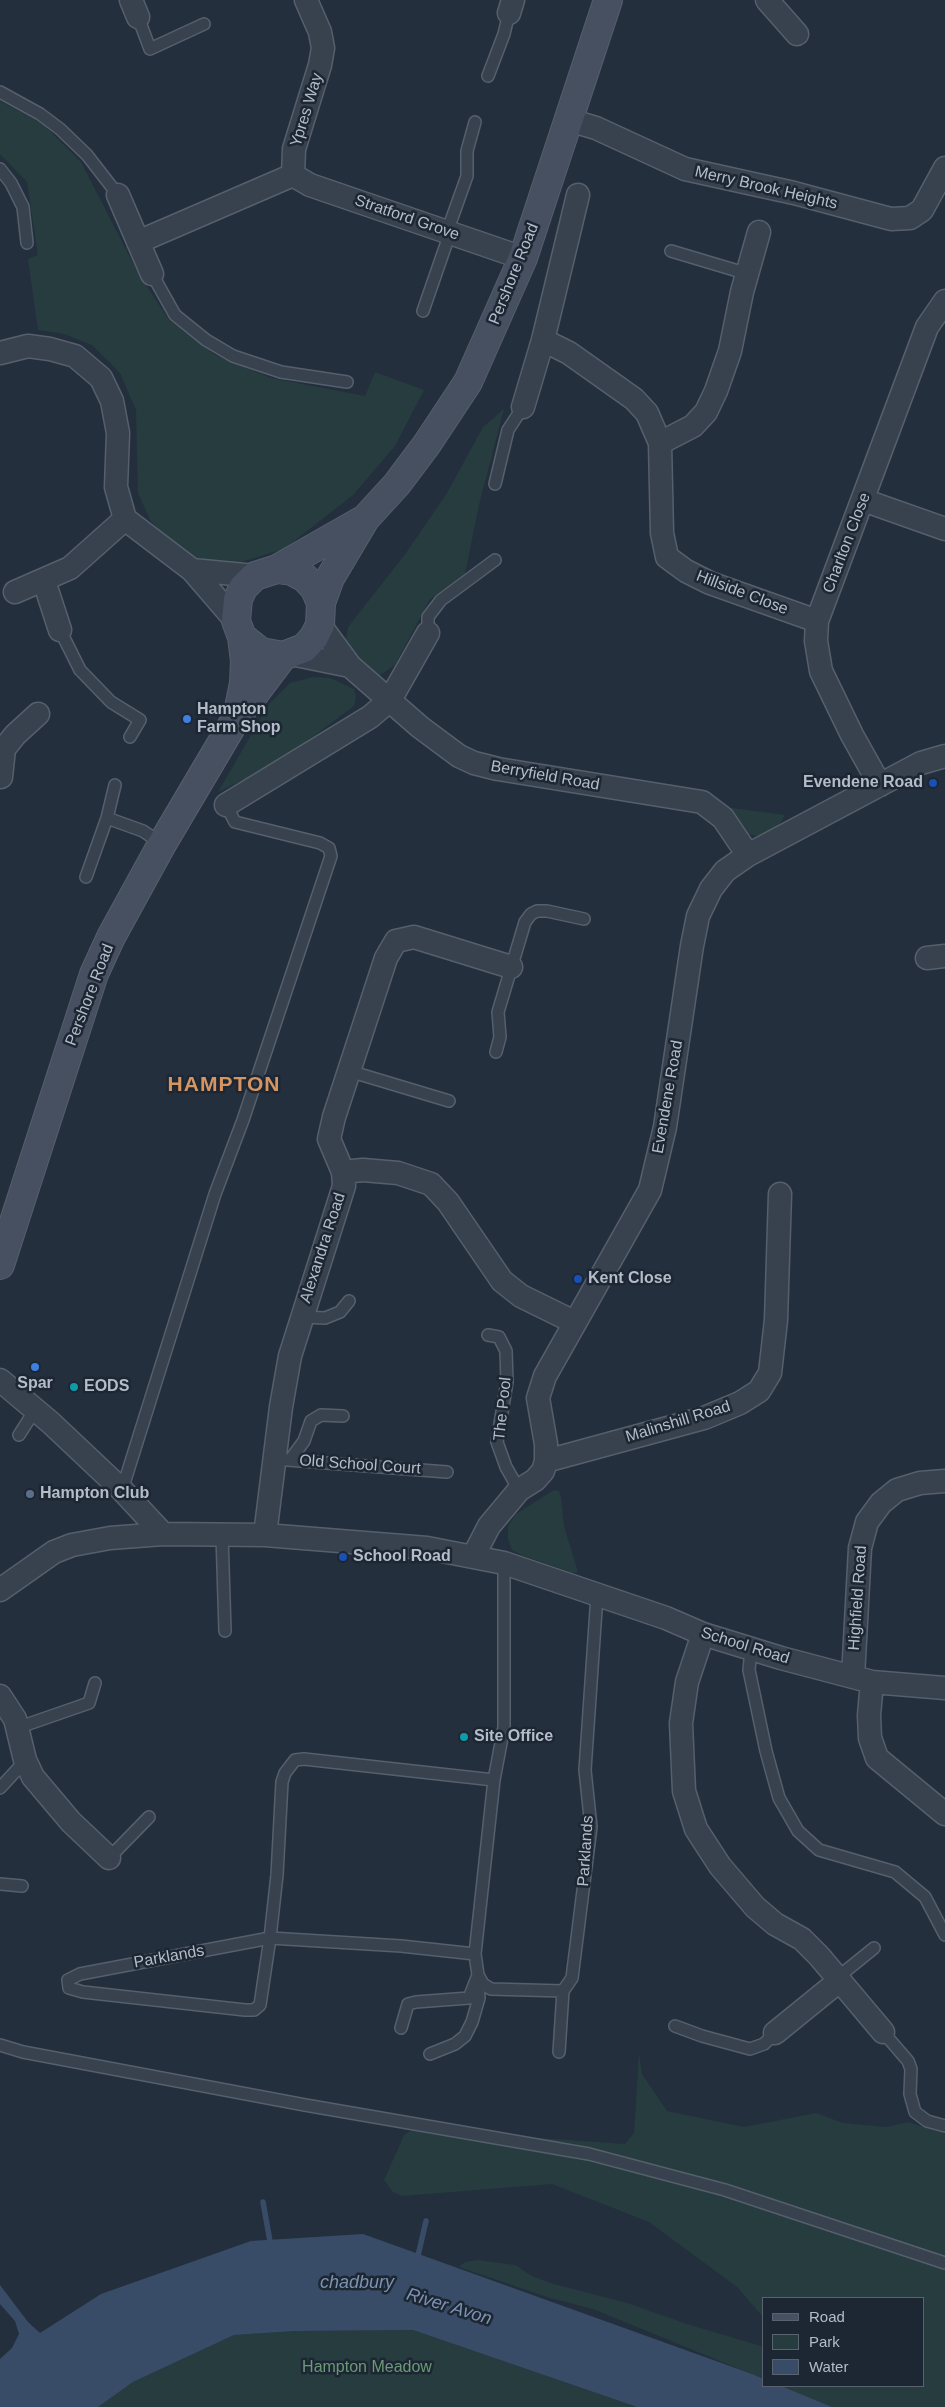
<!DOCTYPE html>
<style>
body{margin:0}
#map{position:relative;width:945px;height:2407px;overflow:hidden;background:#242f3e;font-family:Arial,sans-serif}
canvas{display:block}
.legend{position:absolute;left:762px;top:2297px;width:162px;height:90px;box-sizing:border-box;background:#1d2633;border:1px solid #59626f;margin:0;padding:6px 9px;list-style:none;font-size:15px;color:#b4bcc9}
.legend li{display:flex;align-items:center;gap:10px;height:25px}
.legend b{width:25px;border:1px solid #59626f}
</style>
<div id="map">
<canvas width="945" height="2407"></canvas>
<ul class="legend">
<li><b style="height:6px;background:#465061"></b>Road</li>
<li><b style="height:14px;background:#263c3f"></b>Park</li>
<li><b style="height:14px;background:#394c67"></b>Water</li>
</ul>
</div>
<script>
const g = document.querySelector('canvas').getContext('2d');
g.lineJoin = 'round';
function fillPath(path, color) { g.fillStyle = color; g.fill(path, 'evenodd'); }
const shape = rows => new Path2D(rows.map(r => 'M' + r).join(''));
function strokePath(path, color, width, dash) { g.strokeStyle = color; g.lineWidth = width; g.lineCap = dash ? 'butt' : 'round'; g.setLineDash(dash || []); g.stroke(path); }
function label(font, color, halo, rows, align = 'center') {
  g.font = font + ' Arial,sans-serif'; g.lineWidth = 5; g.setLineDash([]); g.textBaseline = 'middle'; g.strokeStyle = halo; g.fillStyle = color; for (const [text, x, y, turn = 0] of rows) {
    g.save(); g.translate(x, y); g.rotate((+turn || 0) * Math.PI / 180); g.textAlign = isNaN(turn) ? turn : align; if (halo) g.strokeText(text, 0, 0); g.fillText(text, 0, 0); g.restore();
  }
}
const green = shape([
 [0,101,43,124,81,162,137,271,169,320,215,355,271,378,365,396,375,372,424,390,395,446,353,495,284,549,241,562,207,563,181,553,150,520,138,493,136,410,120,373,92,345,64,334,38,330,28,259,38,255,27,182,0,154],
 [504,409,479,505,465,574,430,599,395,665,374,679,352,658,346,640,348,627,406,553,447,493,483,427],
 [313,677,330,678,354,689,356,697,354,706,295,750,247,778,218,792,269,704,290,683],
 [724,807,785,815,779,826,767,833,755,836,744,832],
 [554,1490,559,1491,561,1497,564,1526,577,1569,577,1572,573,1573,524,1556,512,1550,508,1539,508,1526,516,1514],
 [639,2053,642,2074,667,2111,744,2127,816,2113,843,2123,886,2127,908,2122,945,2134,945,2407,831,2407,779,2386,924,2386,924,2298,764,2298,764,2318,737,2287,649,2222,552,2184,402,2196,393,2192,384,2180,404,2135,413,2129,625,2144,634,2133],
 [478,2260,515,2265,532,2276,550,2283,627,2303,687,2324,764,2347,764,2379,593,2309,550,2298,459,2267,465,2262],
 [413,2330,637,2407,98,2407,133,2382,234,2335,295,2331]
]);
const water = shape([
 [363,2234,752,2374,764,2379,764,2386,781,2386,832,2407,637,2407,413,2330,295,2331,234,2335,133,2382,98,2407,0,2407,0,2359,12,2348,19,2334,15,2321,0,2304,0,2285,28,2322,40,2333,101,2294,251,2241]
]);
const stream = shape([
 [263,2202,271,2247],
 [417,2260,426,2221]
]);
const service = shape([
 [138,17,150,49,204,24],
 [488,76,504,34,509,13],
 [0,92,40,114,60,129,87,155,118,195],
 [0,169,11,183,23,207,27,243],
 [447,232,467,176,467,151,475,122],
 [671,251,748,274],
 [152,274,175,315,206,340,233,356,281,372,347,382],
 [423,311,450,233],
 [495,484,508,430,523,407],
 [60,630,80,670,111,702,140,720,130,737],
 [428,633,428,617,441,600,495,560],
 [107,818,143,831,162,844],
 [86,877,107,818,115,785],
 [496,1052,500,1037,498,1012,525,922,531,914,537,911,547,911,584,919],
 [349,1071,449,1101],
 [301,1317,325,1318,340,1312,349,1301],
 [488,1335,499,1337,506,1351,507,1382,497,1442,506,1467,519,1490],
 [19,1435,35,1410],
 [274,1459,447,1472],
 [290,1460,304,1441,311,1421,321,1415,343,1416],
 [122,1490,215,1194,243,1120,331,856,329,848,320,843,235,822,226,805],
 [222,1535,225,1631],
 [504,1563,504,1727,494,1780,475,1954,478,1975,483,1984,491,1989,563,1991,572,1978,591,1827,585,1770,597,1595],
 [751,1650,749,1670,766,1751,779,1798,798,1831,819,1850,895,1872,925,1897,945,1935],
 [17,1728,89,1703,95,1683],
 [0,1788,25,1761],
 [109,1858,149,1817],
 [0,1884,22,1886],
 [475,1954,401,1946,270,1938,80,1974,68,1980,69,1988,83,1992,245,2010,254,2010,260,2005,270,1938,277,1875,282,1782,285,1773,295,1760,304,1759,494,1780],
 [837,1978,874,1948],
 [675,2026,702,2036,750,2049,764,2044,775,2033],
 [401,2028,408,2004,416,2002,469,1998,478,1975],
 [883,2032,908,2061,911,2069,910,2094,915,2112,927,2121,945,2126],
 [0,2045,23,2052,305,2105,589,2154,725,2190,945,2263],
 [559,2052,563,1991],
 [430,2054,455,2044,465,2036,472,2022,479,1998,478,1981]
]);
const minor = shape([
 [131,0,138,17],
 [767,0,797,34],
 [509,13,513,0],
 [569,120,596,128,685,169,794,193,891,219,910,218,922,210,945,168],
 [293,175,310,185,523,258],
 [293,175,294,149,320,65,323,48,320,32,306,0],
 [118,195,152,274],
 [759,232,742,292,730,351,716,391,706,412,693,426,660,443,662,533,667,557,686,571,710,583,817,621],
 [138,242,293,175],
 [543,340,569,353,634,399,647,413,660,443],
 [0,353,28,346,50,349,75,356,101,378,112,401,118,433,116,487,125,519,192,570,236,621],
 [523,407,543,340,578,195],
 [863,500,945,529],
 [192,570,255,576],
 [44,581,60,630],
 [15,592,70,568,125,519],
 [320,625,350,666,420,727,459,756,474,763,498,769,702,802,723,818,748,855],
 [291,654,350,666],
 [1,777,4,749,15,735,38,714],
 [880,785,852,735,821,671,816,641,817,621,927,327,945,301],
 [226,805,370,717,390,700,428,633],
 [927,958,945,956],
 [343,1172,363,1170,398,1173,431,1184,448,1202,502,1281,521,1296,574,1322],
 [0,1380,51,1423,122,1490,163,1534],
 [546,1461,704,1418,740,1403,759,1391,770,1373,776,1320,780,1194],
 [265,1535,281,1407,290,1356,344,1186,343,1172,329,1139,334,1117,386,958,396,941,414,937,511,967],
 [474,1555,489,1526,519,1490,535,1480,543,1471,546,1461,546,1444,538,1398,545,1376,650,1190,665,1127,692,946,698,916,711,889,725,871,748,855,921,763,945,756],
 [0,1590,54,1552,72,1545,110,1538,163,1534,265,1535,427,1548,504,1563,666,1618,703,1634,781,1658,872,1682,945,1688],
 [703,1634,687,1682,681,1723,684,1791,696,1829,720,1866,755,1907,775,1924,802,1939,819,1956,883,2032],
 [853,1677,860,1548,867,1522,881,1503,897,1490,920,1483,945,1481],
 [872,1682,869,1715,870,1738,877,1758,945,1814],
 [0,1696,15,1719,25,1760,33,1777,71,1822,109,1858],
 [775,2033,839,1981]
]);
const secondary = shape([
 [277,569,292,571,305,578,315,589,321,603],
 [242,637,261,652,283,656,304,648,314,637,320,625,321,603,330,578,365,519,397,484,427,444,468,382,523,258,608,0],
 [238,713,244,683,245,661,242,637,236,621,238,599,243,588,255,576,277,569,363,520],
 [0,1265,94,974,111,937,162,844,237,717,283,656]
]);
const markers = [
 [187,719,5,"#3f7fe0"],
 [933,783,5,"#1a4fb4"],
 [578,1279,5,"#1a4fb4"],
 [35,1367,5,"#3f7fe0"],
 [74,1387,5,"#0f9aa8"],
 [30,1494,5,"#5c6f8a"],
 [343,1557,5,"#1a4fb4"],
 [464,1737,5,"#0f9aa8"]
];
const streetNames = [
 ["Ypres Way",307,110,-73],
 ["Merry Brook Heights",766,188,13],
 ["Stratford Grove",407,218,19],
 ["Pershore Road",514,274,-68],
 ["Charlton Close",847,543,-69],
 ["Hillside Close",742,593,21],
 ["Berryfield Road",545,776,10],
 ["Pershore Road",90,995,-69],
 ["Evendene Road",668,1097,-80],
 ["Alexandra Road",323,1248,-72],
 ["The Pool",503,1409,-84],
 ["Malinshill Road",678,1422,-17],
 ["Old School Court",360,1465,4],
 ["Highfield Road",858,1598,-86],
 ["School Road",745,1646,17],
 ["Parklands",586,1851,-86],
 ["Parklands",169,1957,-10]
];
const poiNames = [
 ["Hampton",197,710],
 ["Farm Shop",197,728],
 ["Evendene Road",923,783,"right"],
 ["Kent Close",588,1279],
 ["Spar",35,1384,"center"],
 ["EODS",84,1387],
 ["Hampton Club",40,1494],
 ["School Road",353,1557],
 ["Site Office",474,1737]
];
const parkNames = [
 ["Hampton Meadow",367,2368]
];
const waterNames = [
 ["chadbury",357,2283],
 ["River Avon",449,2307,17]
];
const districtNames = [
 ["HAMPTON",224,1085]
];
fillPath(green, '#263c3f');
fillPath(water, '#394c67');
strokePath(stream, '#394c67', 5.5);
strokePath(service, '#565f6c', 14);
strokePath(minor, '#565f6c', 25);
strokePath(secondary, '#565f6c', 30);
strokePath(service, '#38414e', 11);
strokePath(minor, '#38414e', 22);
strokePath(secondary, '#465061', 28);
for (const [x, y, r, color] of markers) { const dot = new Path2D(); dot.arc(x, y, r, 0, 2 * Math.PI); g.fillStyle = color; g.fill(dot); strokePath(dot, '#1d2633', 2); }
label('16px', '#b4bcc9', '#1d2633', streetNames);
label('bold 16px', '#b4bcc9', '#1d2633', poiNames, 'left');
label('16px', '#6b9a76', '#1d2633', parkNames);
label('italic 18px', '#7c92b1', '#1d2633', waterNames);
g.letterSpacing = '1px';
label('bold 21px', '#d59563', '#1d2633', districtNames);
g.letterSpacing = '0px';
</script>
